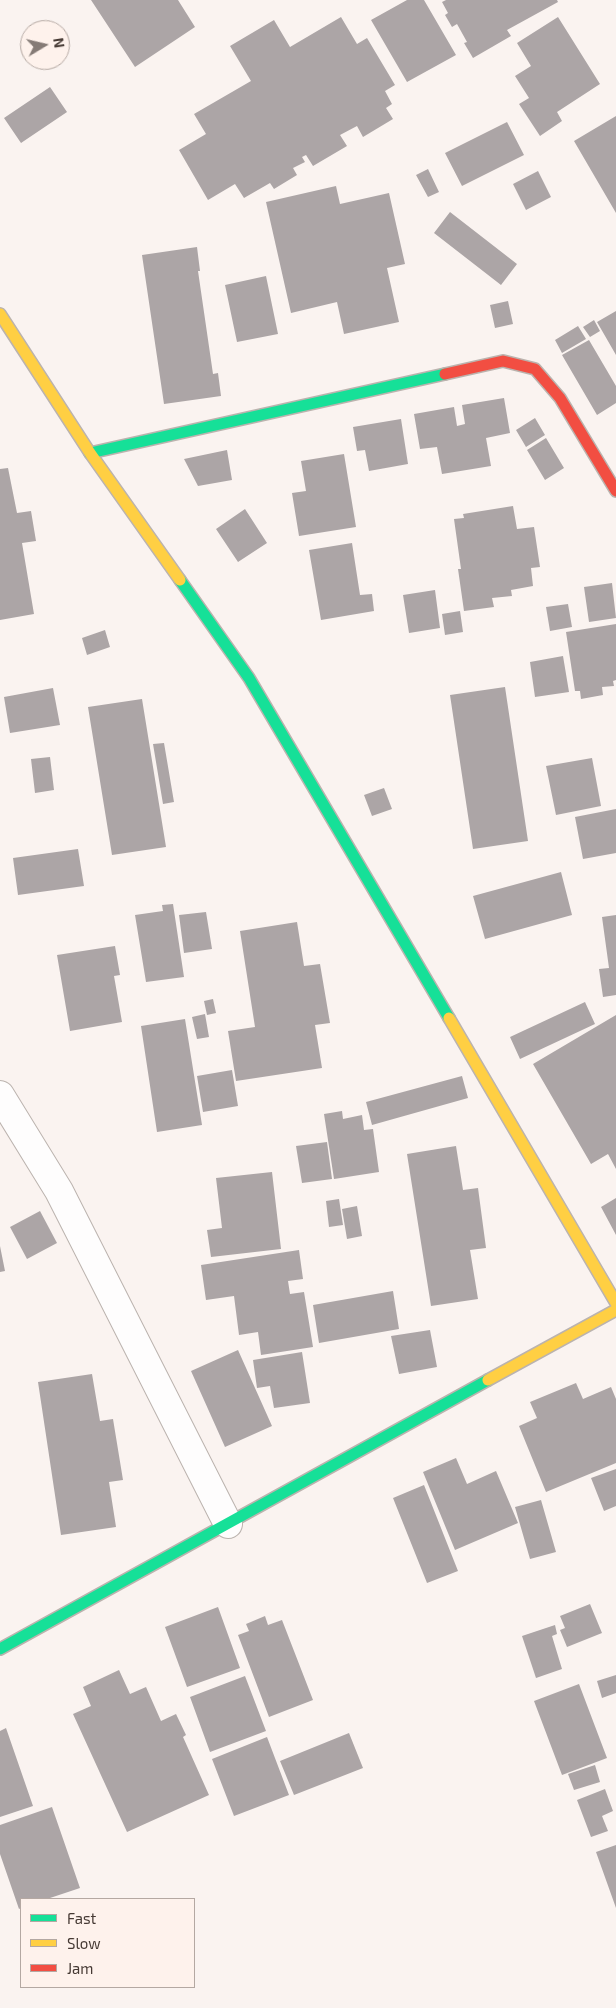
<!DOCTYPE html>
<style>
body{margin:0}
#map{position:relative;width:616px;height:2008px;overflow:hidden;background:#faf3f0;font-family:"Exo 2",sans-serif}
canvas{display:block}
.legend{position:absolute;left:20px;top:1898px;width:175px;height:90px;box-sizing:border-box;background:#fef2ec;border:1px solid #b4a8a2;margin:0;padding:6px 9px;list-style:none;font-size:15px;color:#463a34}
.legend li{display:flex;align-items:center;gap:10px;height:25px}
.legend b{width:25px;border:1px solid #b4a8a2}
.north{position:absolute;left:20px;top:20px;width:50px;height:50px;box-sizing:border-box;background:#fef2ec;border:1px solid #b4a8a2;border-radius:50%;rotate:81deg;font-size:14px;font-weight:700;line-height:20px;text-align:center;color:#463a34}
.north::after{content:'';display:block;margin:auto;width:18px;height:22px;background:#857b76;clip-path:polygon(50% 0,100% 100%,50% 72%,0 100%)}
</style>
<div id="map">
<canvas width="616" height="2008"></canvas>
<ul class="legend">
<li><b style="height:6px;background:#16e098"></b>Fast</li>
<li><b style="height:6px;background:#ffcf43"></b>Slow</li>
<li><b style="height:6px;background:#f24e42"></b>Jam</li>
</ul>
<div class="north">N</div>
</div>
<script>
const g = document.querySelector('canvas').getContext('2d');
g.lineJoin = 'round';
function fillPath(path, color) { g.fillStyle = color; g.fill(path, 'evenodd'); }
const shape = rows => new Path2D(rows.map(r => 'M' + r).join(''));
function strokePath(path, color, width, dash) { g.strokeStyle = color; g.lineWidth = width; g.lineCap = dash ? 'butt' : 'round'; g.setLineDash(dash || []); g.stroke(path); }
const building = shape([
 [91,0,178,0,195,27,135,67],
 [407,0,424,0,456,55,407,82,371,20],
 [446,0,557,0,558,2,507,30,511,36,473,58,464,43,467,42,457,24,452,27,445,15,448,13,442,2],
 [341,17,357,44,367,38,395,85,385,91,392,104,386,108,393,119,363,137,357,126,340,135,347,146,313,166,306,155,302,157,305,162,293,168,297,175,274,189,270,183,244,198,235,184,208,200,179,150,206,134,194,114,251,81,230,46,274,20,290,47],
 [558,17,600,84,557,112,562,121,540,136,519,104,529,98,515,76,531,66,517,43],
 [50,87,67,112,21,143,4,118],
 [616,116,616,213,574,141],
 [507,122,524,155,462,186,445,153],
 [428,169,439,192,428,197,416,175],
 [538,171,551,197,526,210,513,184],
 [336,186,340,204,389,193,405,264,387,268,399,322,344,334,337,302,291,313,266,202],
 [450,212,517,264,501,285,434,233],
 [197,247,200,271,198,271,213,374,218,373,221,396,164,404,142,255],
 [266,276,278,334,237,342,225,285],
 [508,301,513,324,495,328,490,305],
 [616,311,616,355,597,322],
 [594,320,600,331,590,337,583,327],
 [578,326,586,339,562,353,555,340],
 [589,340,616,386,616,403,597,415,562,355],
 [504,398,510,433,486,438,491,466,442,474,437,447,420,449,414,414,454,407,457,426,465,424,462,405],
 [535,418,545,435,526,447,516,430],
 [401,419,408,464,369,471,365,450,357,451,353,427],
 [546,438,564,468,545,480,527,450],
 [227,450,232,480,198,486,184,459],
 [344,454,356,527,299,536,292,493,306,491,301,461],
 [8,468,17,513,31,511,36,541,22,543,34,614,0,620,0,469],
 [513,506,517,529,534,527,540,567,531,568,533,586,511,590,512,596,492,598,494,607,464,611,458,569,461,569,454,519,464,518,463,514],
 [245,509,267,543,238,562,216,529],
 [352,543,360,595,372,594,374,611,321,620,309,550],
 [612,583,616,618,589,622,584,587],
 [435,590,440,628,409,633,403,595],
 [568,604,572,627,550,631,546,607],
 [460,611,463,632,445,635,442,614],
 [616,624,616,680,613,681,614,686,602,687,603,695,581,699,580,691,575,691,566,632],
 [105,630,110,647,87,655,82,638],
 [563,656,569,692,535,697,530,662],
 [505,687,528,841,473,849,450,695],
 [53,688,60,725,10,733,4,697],
 [142,699,166,847,112,855,88,707],
 [164,743,174,802,163,804,153,744],
 [50,757,54,790,35,793,31,759],
 [592,758,601,806,556,815,546,766],
 [384,788,392,809,372,816,364,795],
 [616,809,616,853,583,859,575,817],
 [78,849,84,886,18,895,13,858],
 [561,872,572,915,485,939,473,896],
 [173,904,184,977,146,982,135,915,163,911,162,905],
 [206,912,212,949,184,953,179,915],
 [616,915,616,995,603,997,599,969,609,968,602,917],
 [297,922,304,966,320,964,330,1023,315,1025,322,1068,236,1081,228,1031,255,1027,240,931],
 [115,946,120,975,114,976,122,1022,70,1031,57,955],
 [213,999,216,1013,207,1015,204,1001],
 [585,1002,595,1024,520,1059,510,1037],
 [205,1014,209,1037,197,1039,192,1017],
 [616,1015,616,1169,608,1154,591,1164,533,1064],
 [185,1019,202,1125,157,1132,141,1026],
 [232,1070,238,1106,203,1112,197,1076],
 [462,1076,468,1098,372,1125,366,1102],
 [342,1111,343,1119,362,1115,364,1130,373,1129,379,1172,334,1179,324,1114],
 [327,1142,332,1179,302,1183,296,1146],
 [456,1146,463,1190,478,1188,486,1248,470,1250,478,1299,431,1306,407,1154],
 [272,1172,281,1249,211,1257,207,1230,222,1228,216,1178],
 [616,1198,616,1235,601,1207],
 [339,1199,343,1225,329,1227,326,1201],
 [357,1206,362,1236,347,1239,342,1209],
 [40,1211,57,1243,27,1259,10,1227],
 [0,1246,5,1271,0,1272],
 [299,1250,303,1279,288,1281,290,1294,304,1292,313,1347,261,1355,258,1332,239,1335,234,1296,206,1300,201,1265],
 [393,1291,399,1329,319,1343,313,1305],
 [430,1330,437,1367,399,1374,391,1336],
 [238,1350,272,1426,225,1447,191,1371],
 [302,1352,310,1403,274,1408,270,1386,257,1388,253,1360],
 [92,1374,100,1421,113,1419,123,1480,109,1482,116,1527,61,1535,38,1382],
 [576,1383,583,1399,611,1387,616,1399,616,1463,546,1492,519,1426,537,1418,530,1402],
 [456,1458,467,1484,496,1471,518,1523,455,1550,423,1472],
 [616,1469,616,1506,604,1511,591,1478],
 [424,1485,458,1571,427,1583,393,1498],
 [541,1500,556,1552,530,1559,515,1507],
 [590,1604,602,1633,567,1647,560,1630,565,1628,560,1616],
 [218,1607,240,1668,187,1687,165,1627],
 [265,1616,268,1625,282,1620,313,1700,269,1717,238,1635,249,1631,246,1624],
 [555,1625,557,1634,552,1636,562,1669,536,1678,522,1636],
 [119,1670,130,1694,146,1687,161,1721,176,1714,186,1735,183,1737,209,1795,127,1832,73,1714,91,1706,83,1687],
 [616,1675,616,1693,602,1698,597,1681],
 [245,1676,266,1731,210,1752,190,1697],
 [579,1684,607,1758,562,1775,534,1701],
 [6,1728,33,1806,0,1817,0,1731],
 [349,1733,363,1768,294,1795,280,1761],
 [267,1737,289,1795,234,1816,212,1759],
 [595,1765,600,1782,574,1790,568,1774],
 [605,1789,613,1811,602,1816,608,1831,591,1837,577,1800],
 [52,1807,80,1888,47,1899,21,1899,21,1908,19,1909,0,1854,0,1825],
 [616,1845,616,1908,596,1852]
]);
const street = shape([
 [0,1095,59,1191,228,1524]
]);
const fast = shape([
 [90,453,445,374],
 [180,580,249,678,449,1018],
 [0,1649,488,1380]
]);
const slow = shape([
 [0,314,90,453,180,580],
 [449,1018,616,1303],
 [488,1380,616,1310]
]);
const jam = shape([
 [445,374,503,361,535,369,560,398,616,491]
]);
fillPath(building, '#aca5a6');
strokePath(street, '#bbb3ae', 30);
strokePath(fast, '#bbb3ae', 14);
strokePath(slow, '#bbb3ae', 14);
strokePath(jam, '#bbb3ae', 14);
strokePath(street, '#fefdfd', 28);
strokePath(fast, '#16e098', 11);
strokePath(slow, '#ffcf43', 11);
strokePath(jam, '#f24e42', 11);
</script>
